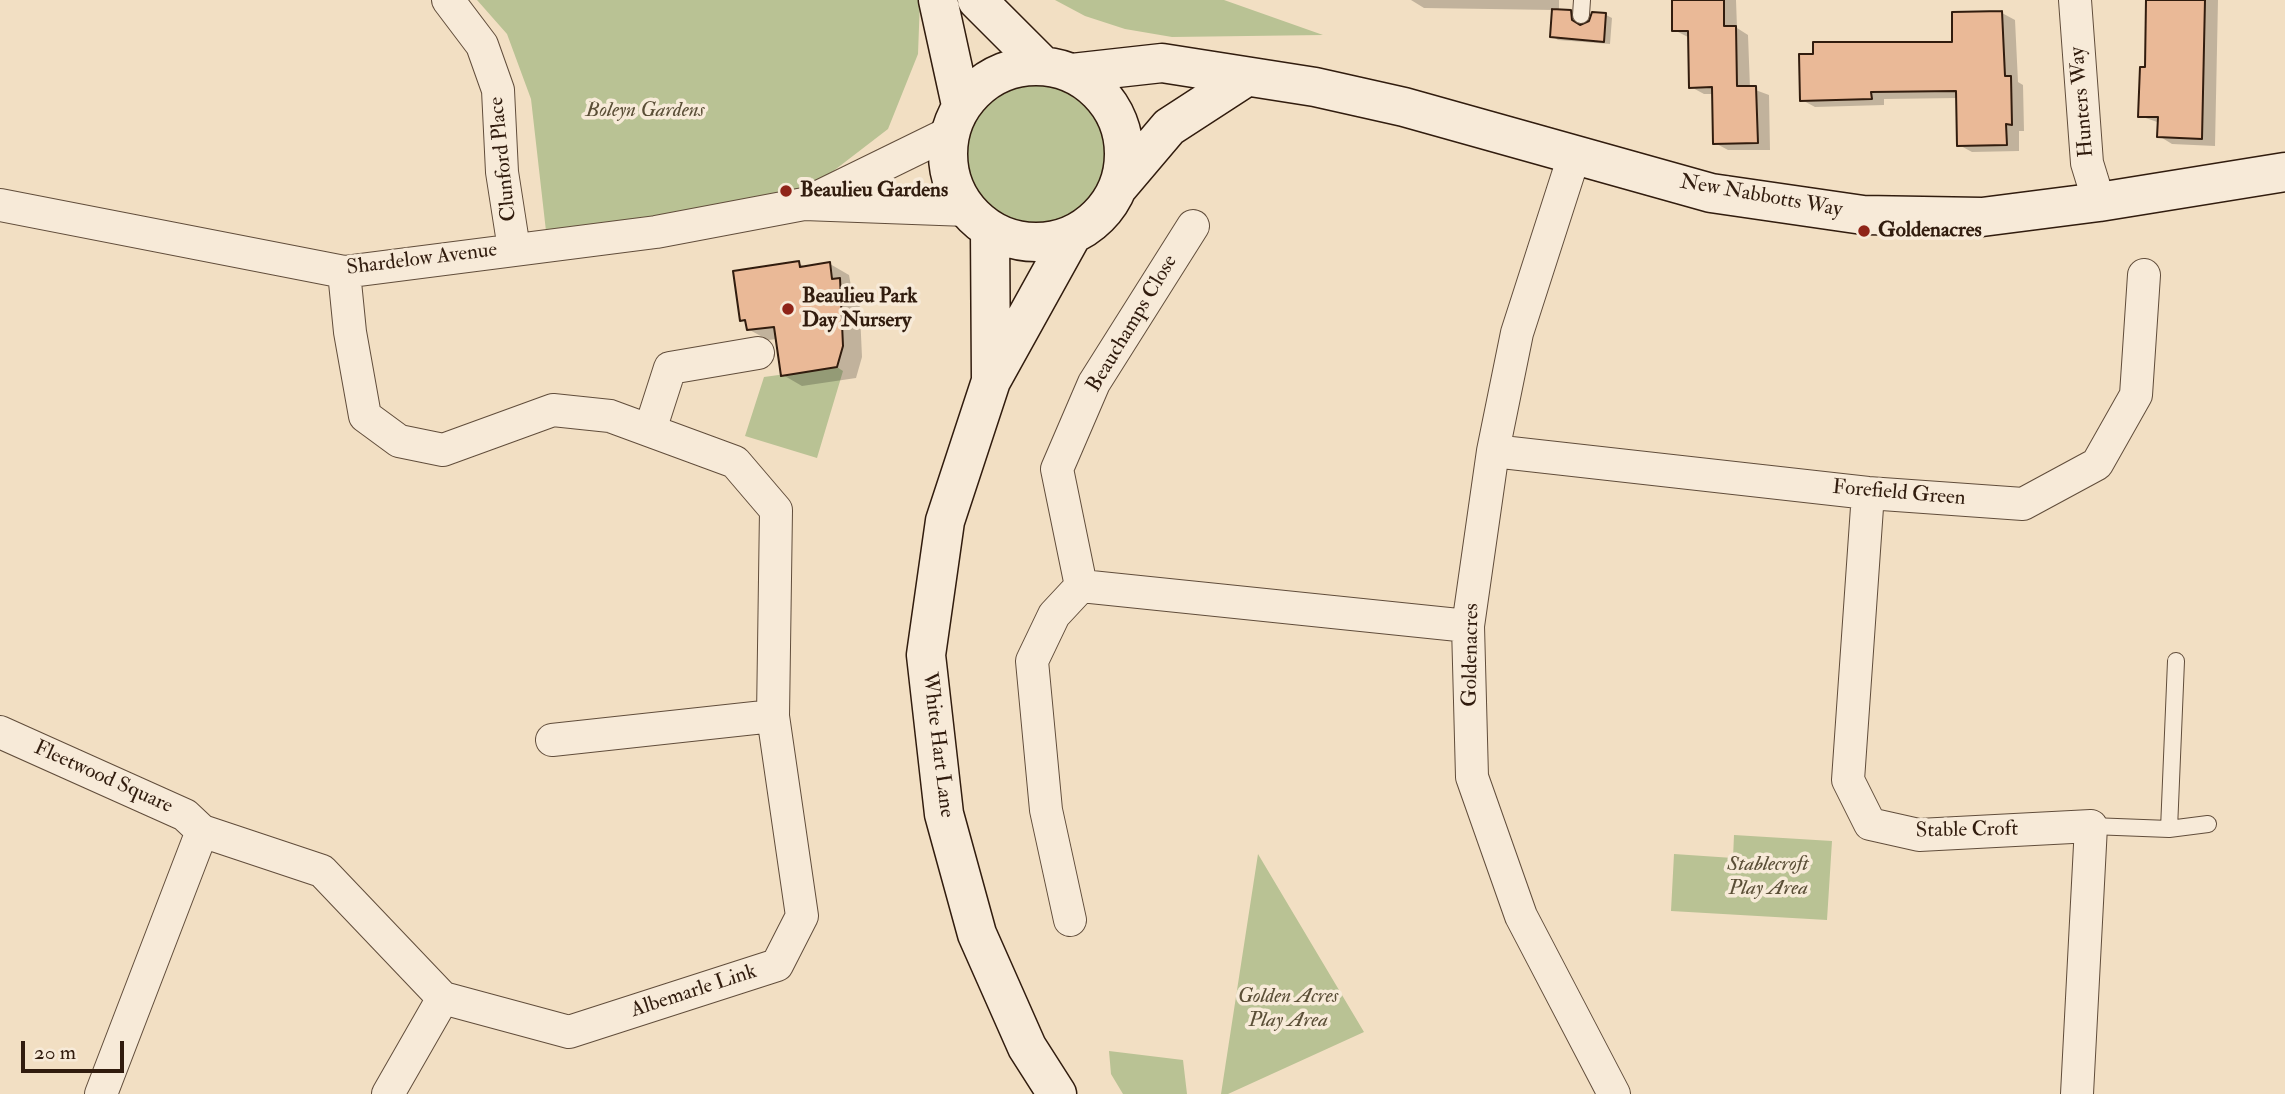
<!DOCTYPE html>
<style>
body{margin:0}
#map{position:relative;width:2285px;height:1094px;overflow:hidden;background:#f2dfc3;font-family:"IM FELL Double Pica",serif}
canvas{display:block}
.scale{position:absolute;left:21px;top:1041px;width:103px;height:32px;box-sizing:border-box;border:4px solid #311c0e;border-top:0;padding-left:9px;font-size:21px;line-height:24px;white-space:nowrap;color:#311c0e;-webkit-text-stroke:5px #f7ead8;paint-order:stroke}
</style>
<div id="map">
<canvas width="2285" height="1094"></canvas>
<div class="scale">20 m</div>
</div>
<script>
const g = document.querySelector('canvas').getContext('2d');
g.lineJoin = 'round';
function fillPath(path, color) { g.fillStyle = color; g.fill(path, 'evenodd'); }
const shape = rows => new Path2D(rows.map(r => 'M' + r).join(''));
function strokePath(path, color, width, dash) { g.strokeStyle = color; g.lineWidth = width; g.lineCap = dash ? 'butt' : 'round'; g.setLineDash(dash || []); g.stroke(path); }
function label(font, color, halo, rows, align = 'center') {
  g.font = font + ' "IM FELL Double Pica",serif'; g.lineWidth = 7; g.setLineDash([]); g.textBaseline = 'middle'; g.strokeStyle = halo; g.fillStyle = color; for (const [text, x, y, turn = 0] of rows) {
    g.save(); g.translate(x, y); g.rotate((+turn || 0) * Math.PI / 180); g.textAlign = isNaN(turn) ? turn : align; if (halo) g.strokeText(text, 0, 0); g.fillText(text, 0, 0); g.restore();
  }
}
const green = shape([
 [477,0,920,0,918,54,888,129,806,192,547,240,531,99,507,34],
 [1055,0,1224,0,1323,35,1172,37,1125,29,1085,16],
 '967 154a69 69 0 1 1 138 0a69 69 0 1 1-138 0Z',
 [837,367,843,371,817,458,745,436,764,377],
 [1734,835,1832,841,1827,920,1671,911,1674,854,1733,858],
 [1258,854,1364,1032,1228,1094,1221,1094],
 [1109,1051,1183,1060,1187,1094,1123,1094,1111,1074]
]);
const shadow = shape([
 [1411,0,1559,0,1559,11,1576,16,1580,27,1606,15,1612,18,1610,44,1558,40,1552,36,1554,10,1424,8],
 [1673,0,1736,0,1737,28,1748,35,1750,88,1769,95,1770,150,1728,150,1715,143,1714,94,1704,94,1691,87,1690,38,1674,30],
 [2148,0,2218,0,2215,146,2172,144,2159,136,2160,123,2140,116,2146,69],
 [2002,13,2015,20,2018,82,2023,85,2024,131,2019,131,2019,151,1972,152,1959,145,1958,98,1884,99,1884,105,1815,107,1802,100,1954,43],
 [799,263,806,268,830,264,849,275,851,286,859,291,862,357,856,378,802,386,783,375,777,339,768,340,748,329,747,323,742,320]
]);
const building = shape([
 [1672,0,1724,0,1724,26,1736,26,1737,86,1756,86,1758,143,1713,144,1712,87,1689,88,1688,31,1672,31,1672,0],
 [2146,0,2205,0,2202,139,2157,137,2158,117,2138,117,2140,67,2145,67,2146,0],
 [1552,9,1571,10,1572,20,1580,25,1589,21,1592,12,1606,13,1604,42,1550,37,1552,9],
 [2002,11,2005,76,2011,76,2012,125,2006,124,2007,145,1957,146,1956,91,1871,92,1872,99,1800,101,1799,54,1813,54,1813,42,1952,42,1952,12,2002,11],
 [799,261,800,267,830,262,832,279,840,278,843,346,837,367,781,376,774,327,747,330,745,320,740,321,733,271,799,261]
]);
const lane = shape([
 [1581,15,1582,0],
 [2091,826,2169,829,2208,824],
 [2169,829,2176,661]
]);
const street = shape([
 [448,0,482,45,498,90,502,172,514,249],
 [2075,0,2087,163,2099,202],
 [1574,156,1517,333,1493,451,1468,626,1472,777,1521,916,1614,1094],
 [808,202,949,133],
 [0,205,344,272,656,232,804,204,967,210],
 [650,430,670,368,758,353],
 [1493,451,1868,493,2023,504,2097,464,2136,395,2144,275],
 [1868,493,1848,780,1870,824,1919,835,2091,826,2077,1094],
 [1081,586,1057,469,1094,383,1193,226],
 [0,732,185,815,202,831],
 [552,740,773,716],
 [1070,920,1046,810,1032,661,1054,615,1081,586,1468,626],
 [101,1094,202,831,322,871,443,998,569,1032,777,965,802,916,773,716,776,510,735,462,610,416,553,410,443,450,399,441,365,416,350,332,344,272],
 [388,1094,443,998]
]);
const secondary = shape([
 [938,0,961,105],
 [977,0,1042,65],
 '948 154a88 88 0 1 1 176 0a88 88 0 1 1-176 0Z',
 [1072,73,1162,63,1315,87,1404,107,1711,193,1863,215,1982,217,2099,202,2285,172],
 [1119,186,1169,127,1246,77],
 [990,230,991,379],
 [1057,1094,1027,1047,977,934,944,814,926,655,945,521,991,381,1072,235]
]);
const markers = [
 [786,191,7,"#8f2418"],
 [1864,231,7,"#8f2418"],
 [788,309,7,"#8f2418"]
];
const streetNames = [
 ["Hunters Way",2083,102,-95],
 ["Clunford Place",504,159,-96],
 ["New Nabbotts Way",1761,197,10],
 ["Shardelow Avenue",422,260,-7],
 ["Beauchamps Close",1133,324,-59],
 ["Forefield Green",1899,494,5],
 ["Goldenacres",1472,655,-89],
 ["White Hart Lane",937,745,83],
 ["Fleetwood Square",103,778,24],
 ["Stable Croft",1967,831,-1],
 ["Albemarle Link",694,992,-18]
];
const parkNames = [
 ["Boleyn Gardens",645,111],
 ["Stablecroft",1768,865],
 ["Play Area",1768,889],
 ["Golden Acres",1288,997],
 ["Play Area",1288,1021]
];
const poiNames = [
 ["Beaulieu Gardens",800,191],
 ["Goldenacres",1878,231],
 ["Beaulieu Park",802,297],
 ["Day Nursery",802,321]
];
fillPath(green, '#b9c294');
fillPath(shadow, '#0003');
fillPath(building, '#eab997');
strokePath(building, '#311c0e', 2);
strokePath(lane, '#614d3b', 18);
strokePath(street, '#614d3b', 34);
strokePath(secondary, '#311c0e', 41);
strokePath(lane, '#f7ead8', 16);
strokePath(street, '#f7ead8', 32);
strokePath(secondary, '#f7ead8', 38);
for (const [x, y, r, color] of markers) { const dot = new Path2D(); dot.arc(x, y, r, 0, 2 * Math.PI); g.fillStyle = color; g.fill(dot); strokePath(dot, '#f7ead8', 2.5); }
label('21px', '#311c0e', '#f7ead8', streetNames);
label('italic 21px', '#5a4e36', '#f7ead8', parkNames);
label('bold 21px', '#311c0e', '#f7ead8', poiNames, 'left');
</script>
